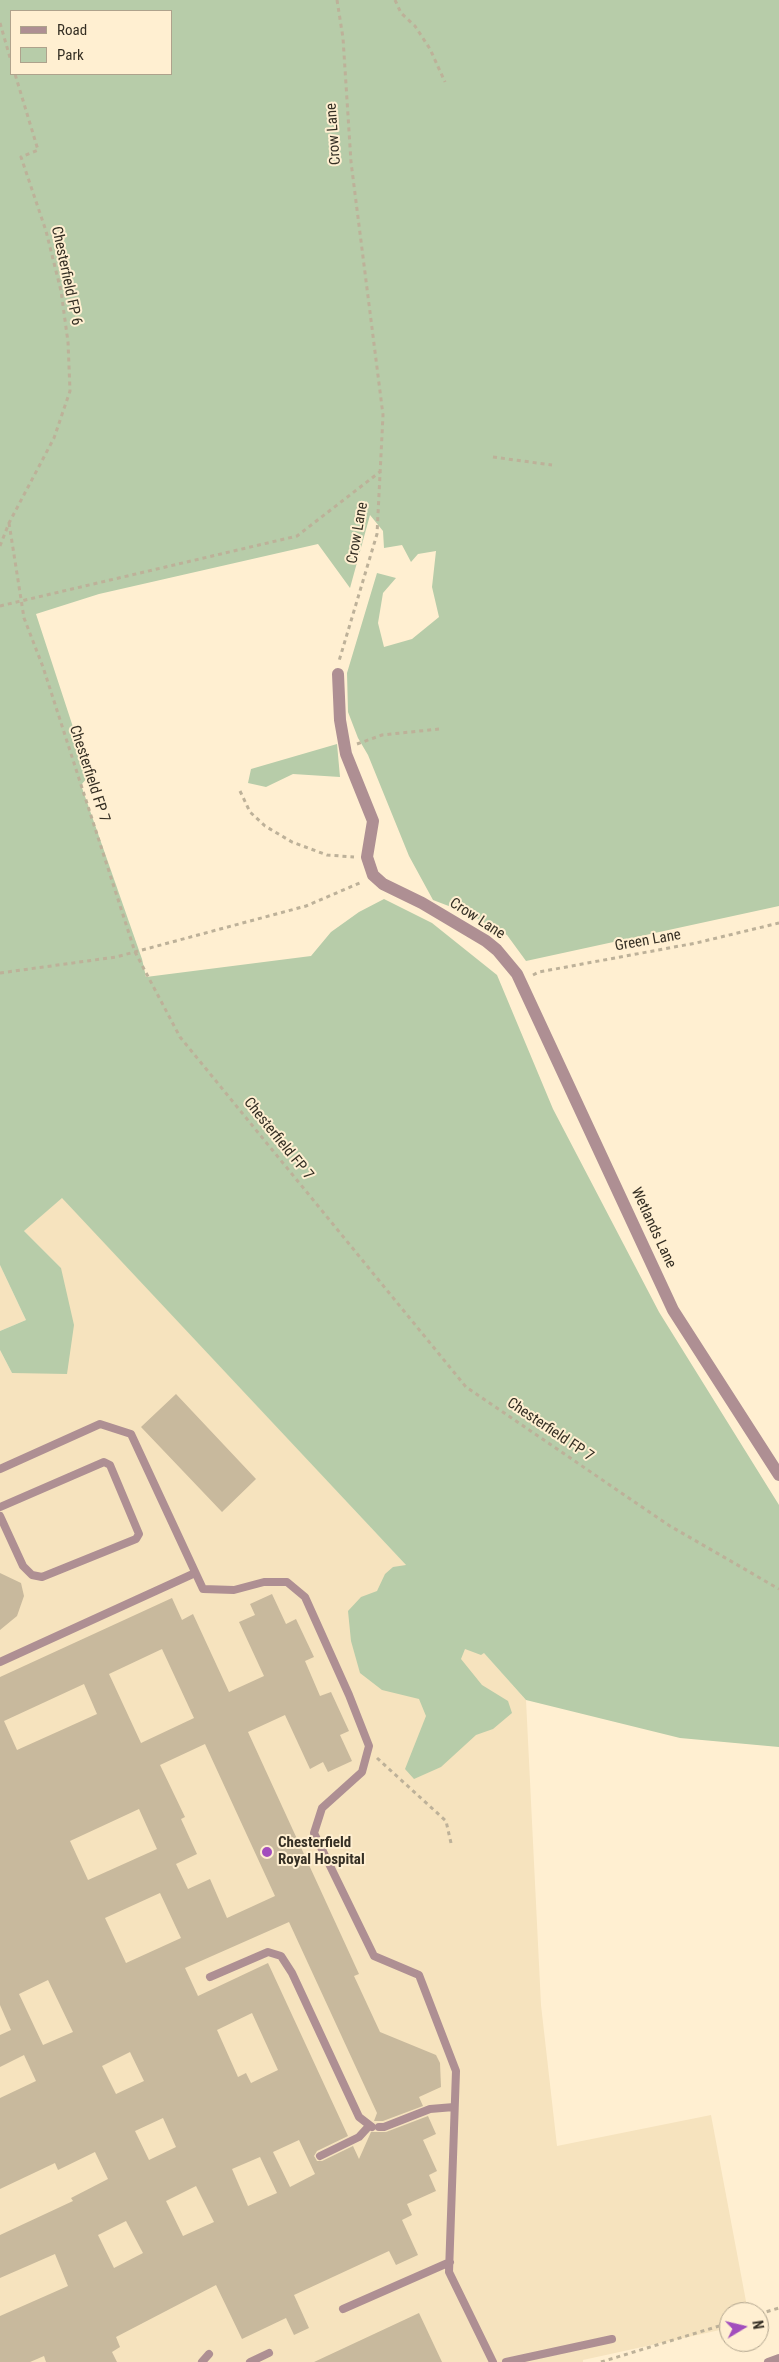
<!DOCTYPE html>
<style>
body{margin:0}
#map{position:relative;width:779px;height:2362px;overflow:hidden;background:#ffefd1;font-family:"Roboto Condensed",sans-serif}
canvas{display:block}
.legend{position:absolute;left:10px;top:10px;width:162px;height:65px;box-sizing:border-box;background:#ffefd1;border:1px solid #aea28c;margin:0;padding:6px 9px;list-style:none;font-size:15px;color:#352f24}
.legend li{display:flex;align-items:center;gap:10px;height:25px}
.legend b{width:25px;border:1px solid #aea28c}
.north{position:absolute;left:719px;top:2302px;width:50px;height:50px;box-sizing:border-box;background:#ffefd1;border:1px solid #aea28c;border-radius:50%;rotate:81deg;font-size:14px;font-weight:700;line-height:20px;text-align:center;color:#352f24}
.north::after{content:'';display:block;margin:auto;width:18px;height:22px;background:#a24ebd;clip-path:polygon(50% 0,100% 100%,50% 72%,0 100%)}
</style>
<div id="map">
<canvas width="779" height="2362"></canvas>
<ul class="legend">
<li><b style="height:6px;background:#ae8f93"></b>Road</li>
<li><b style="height:14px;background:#b7cca9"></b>Park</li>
</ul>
<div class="north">N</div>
</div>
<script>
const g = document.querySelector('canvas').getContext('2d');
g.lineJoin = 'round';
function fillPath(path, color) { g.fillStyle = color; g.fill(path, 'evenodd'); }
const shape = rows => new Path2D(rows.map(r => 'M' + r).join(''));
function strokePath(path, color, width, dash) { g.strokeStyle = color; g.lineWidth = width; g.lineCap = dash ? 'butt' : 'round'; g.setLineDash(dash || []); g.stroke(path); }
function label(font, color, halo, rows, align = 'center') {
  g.font = font + ' "Roboto Condensed",sans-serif'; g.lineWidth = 4; g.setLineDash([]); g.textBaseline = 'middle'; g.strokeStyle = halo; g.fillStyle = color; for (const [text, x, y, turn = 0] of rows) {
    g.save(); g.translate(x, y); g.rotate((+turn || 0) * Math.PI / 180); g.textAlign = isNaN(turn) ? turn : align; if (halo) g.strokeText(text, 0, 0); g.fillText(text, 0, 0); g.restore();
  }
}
const built = shape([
 [62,1197,408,1567,526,1700,541,2005,557,2146,711,2115,748,2312,729,2312,729,2328,583,2360,583,2362,0,2362,0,1350,12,1373,61,1268,24,1231],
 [0,1265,26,1320,0,1331]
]);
const green = shape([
 [0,0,779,0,779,906,526,961,507,935,467,913,433,900,409,856,368,755,358,738,348,712,347,673,377,573,396,578,383,593,378,623,384,647,412,639,439,617,432,587,436,551,418,554,411,562,402,545,384,548,383,531,370,515,350,588,318,544,99,594,36,614,89,776,81,785,142,959,146,977,311,956,331,932,359,912,384,899,432,923,497,975,553,1109,659,1312,779,1505,779,1747,680,1738,526,1700,484,1653,481,1655,465,1649,461,1659,482,1685,508,1701,512,1713,493,1729,476,1735,441,1767,414,1779,405,1769,426,1716,419,1699,382,1690,360,1673,351,1641,348,1611,361,1597,377,1591,385,1574,393,1567,406,1565,62,1198,24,1231,61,1268,74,1325,67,1374,12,1373,0,1350,0,1331,26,1320,0,1265],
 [11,11,171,11,171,74,11,74],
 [337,744,340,777,293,774,266,787,248,783,251,769]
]);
const building = shape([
 [176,1394,256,1479,222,1512,141,1427],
 [0,1573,21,1583,24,1596,17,1616,0,1630],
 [272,1594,286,1624,296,1619,314,1657,305,1661,320,1696,331,1692,349,1731,340,1735,352,1761,328,1772,323,1762,310,1769,285,1715,248,1732,359,1974,354,1976,380,2032,436,2055,440,2063,441,2087,419,2097,423,2106,383,2121,374,2121,377,2113,289,1922,185,1968,198,1996,268,1963,348,2136,317,2151,314,2156,317,2161,322,2161,353,2146,359,2159,371,2132,386,2132,428,2116,436,2134,423,2140,437,2171,429,2175,436,2191,407,2204,412,2215,402,2220,418,2255,396,2265,389,2251,294,2295,309,2328,294,2335,286,2318,242,2339,216,2285,116,2337,120,2347,112,2352,117,2362,46,2362,44,2356,30,2362,0,2362,0,2316,68,2286,55,2254,0,2278,0,2235,73,2201,71,2198,108,2179,95,2152,58,2170,55,2163,0,2189,0,2098,36,2081,24,2055,0,2067,0,2035,11,2030,0,2005,0,1677,172,1598,182,1620,193,1614,229,1692,264,1676,239,1622,255,1615,250,1604],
 [162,1649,194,1718,141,1743,109,1674],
 [84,1684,97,1714,17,1750,4,1721],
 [205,1744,275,1896,227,1918,210,1879,188,1889,176,1864,197,1854,181,1819,185,1817,160,1765],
 [139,1809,157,1849,88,1880,70,1841],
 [160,1893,181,1938,126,1963,105,1918],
 [48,1980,73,2032,43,2045,19,1994],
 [252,2013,278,2070,251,2083,246,2073,238,2077,217,2030],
 [130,2052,144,2081,116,2094,102,2066],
 [163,2118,176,2147,149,2160,135,2131],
 [299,2140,315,2174,290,2187,273,2152],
 [260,2157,277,2193,248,2206,232,2169],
 [196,2186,214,2222,183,2236,166,2201],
 [126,2221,143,2253,114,2268,98,2235],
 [419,2313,442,2362,314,2362]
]);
const path = shape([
 [337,0,343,38,351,162,383,415,377,534,339,661],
 [395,0,401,13,415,26,430,49,445,82],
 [0,23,11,61],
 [493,457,552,465],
 [9,523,24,618,43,667,135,952,180,1037,466,1387,670,1526,779,1589],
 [0,546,9,523,54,438,70,391,68,342,61,291,46,231,21,157,38,150,15,74],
 [0,606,297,536,381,471],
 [357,744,382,735,439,729],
 [240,791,250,812,265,826,292,842,327,855,354,857],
 [0,973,116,957,306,906,362,882],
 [533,975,539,972,696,943,779,923],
 [377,1758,446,1821,451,1843],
 [759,2314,779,2308],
 [601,2362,729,2323]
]);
const service = shape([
 [0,1469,100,1424,131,1434,203,1589,234,1590,264,1582,287,1582,305,1597,349,1695,369,1746,362,1772,322,1808,314,1833,374,1956,419,1975,456,2071,449,2272,493,2362],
 [0,1507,104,1462,110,1465,139,1534,136,1539,42,1577,32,1575,23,1566,0,1516],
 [0,1662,195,1573],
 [210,1977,268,1952,281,1956,292,1973,359,2117,372,2127],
 [379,2127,384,2127,430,2109,454,2107],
 [320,2156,359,2137,369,2126],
 [343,2309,450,2262],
 [202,2362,209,2354],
 [250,2362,269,2353],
 [506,2362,612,2339],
 [768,2362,779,2358]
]);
const minor = shape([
 [338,674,340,720,346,754,373,821,367,857,373,875,383,884,422,903,486,941,497,950,517,974,673,1310,779,1475]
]);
const markers = [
 [267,1852,6,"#a24ebd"]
];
const streetNames = [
 ["Crow Lane",334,134,-94],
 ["Chesterfield FP 6",66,276,78],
 ["Crow Lane",358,533,-80],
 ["Chesterfield FP 7",89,774,72],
 ["Crow Lane",477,919,33],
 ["Green Lane",648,941,-10],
 ["Chesterfield FP 7",278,1139,51],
 ["Wetlands Lane",653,1228,65],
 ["Chesterfield FP 7",550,1430,34]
];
const poiNames = [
 ["Chesterfield",278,1843],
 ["Royal Hospital",278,1860]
];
fillPath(built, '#f6e3be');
fillPath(green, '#b7cca9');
fillPath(building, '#c8b99d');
strokePath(path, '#bdb199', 3, [4, 4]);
strokePath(service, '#ae8f93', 8);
strokePath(minor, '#ae8f93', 12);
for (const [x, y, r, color] of markers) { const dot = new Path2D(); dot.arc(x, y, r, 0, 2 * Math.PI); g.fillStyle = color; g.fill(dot); strokePath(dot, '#ffefd1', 2); }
label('15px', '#352f24', '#ffefd1', streetNames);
label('bold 15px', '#352f24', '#ffefd1', poiNames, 'left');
</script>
